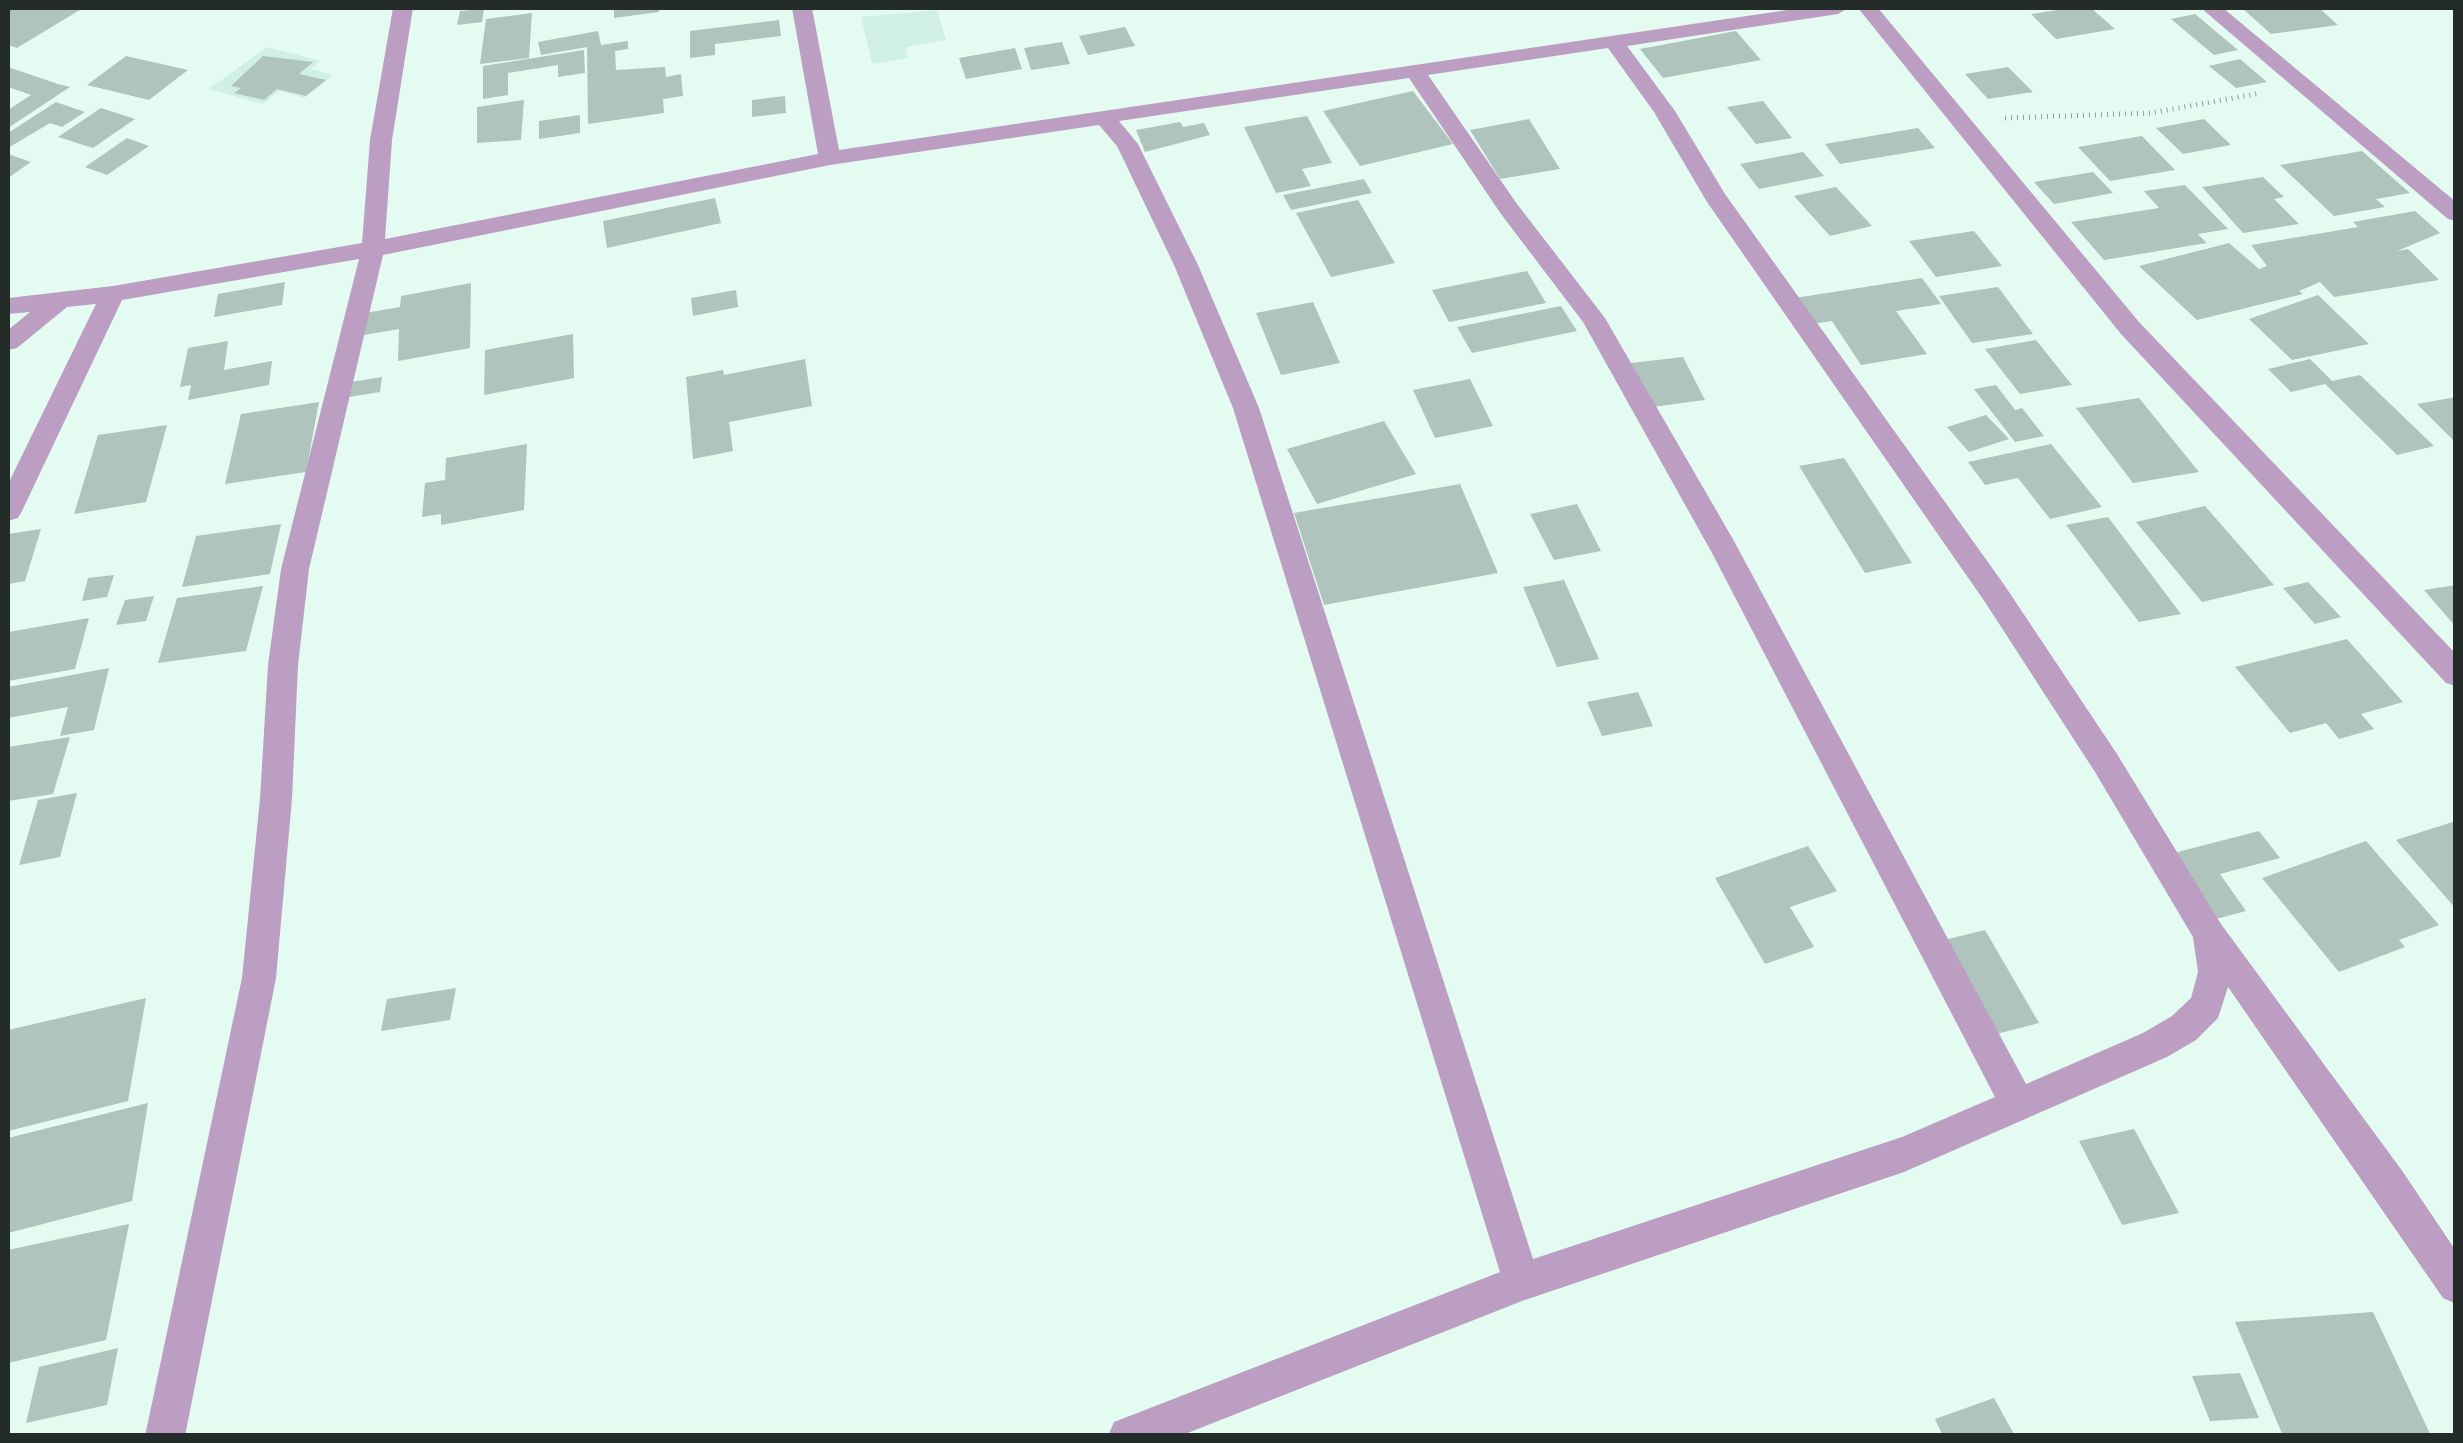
<!DOCTYPE html>
<style>
body{margin:0}
#map{position:relative;width:2463px;height:1443px;overflow:hidden;background:#e4fbf2;font-family:"Space Grotesk",sans-serif}
canvas{display:block}
.frame{position:absolute;inset:0;border:10px solid #242c29;pointer-events:none}
</style>
<div id="map">
<canvas width="2463" height="1443"></canvas>
<div class="frame"></div>
</div>
<script>
const g = document.querySelector('canvas').getContext('2d');
g.lineJoin = 'round';
function fillPath(path, color) { g.fillStyle = color; g.fill(path, 'evenodd'); }
const shape = rows => new Path2D(rows.map(r => 'M' + r).join(''));
function strokePath(path, color, width, dash) { g.strokeStyle = color; g.lineWidth = width; g.lineCap = dash ? 'butt' : 'round'; g.setLineDash(dash || []); g.stroke(path); }
const built = shape([
 [937,10,946,40,906,47,908,58,872,64,861,17],
 [267,47,321,61,311,69,333,75,304,98,279,91,263,104,209,89]
]);
const building = shape([
 [8,8,83,8,17,48,8,45],
 [614,8,659,8,659,12,614,18],
 [2071,8,2091,8,2115,29,2056,39,2031,14],
 [2242,8,2319,8,2338,25,2271,34],
 [484,9,482,22,457,25,460,11],
 [532,13,529,58,480,64,486,19],
 [2195,14,2238,50,2214,55,2171,19],
 [779,20,781,36,715,44,715,55,690,58,690,31],
 [1125,27,1135,46,1088,55,1079,36],
 [598,31,601,45,628,41,628,49,615,51,616,70,665,67,666,77,681,74,683,96,663,99,664,113,588,124,587,47,541,55,538,42],
 [1736,31,1761,60,1663,78,1640,49],
 [1062,42,1070,64,1031,70,1024,48],
 [1015,48,1022,69,966,79,959,58],
 [584,50,585,73,558,77,558,65,508,73,508,95,483,99,483,66],
 [126,56,188,70,149,100,87,85],
 [263,56,313,62,299,74,326,80,306,96,277,89,264,100,234,93,241,88,231,86],
 [2240,59,2267,82,2236,88,2209,66],
 [8,67,58,84,70,87,8,128,8,110,31,95,8,87],
 [2008,67,2033,92,1988,99,1965,74],
 [1413,91,1453,144,1360,166,1323,111],
 [785,96,786,113,752,117,752,100],
 [524,100,521,140,477,143,477,107],
 [1763,101,1792,138,1756,144,1727,107],
 [56,102,85,112,62,127,50,123,8,148,8,133],
 [101,108,135,119,93,148,58,137],
 [580,115,580,133,539,139,539,121],
 [1307,116,1332,163,1302,169,1311,186,1276,193,1244,127],
 [1529,119,1560,169,1500,179,1470,130],
 [2204,119,2231,145,2183,154,2156,128],
 [1180,122,1183,127,1204,123,1210,135,1145,152,1136,130],
 [1918,128,1935,148,1840,164,1825,144],
 [2142,136,2175,170,2110,181,2078,147],
 [127,138,149,146,107,175,85,167],
 [2362,151,2410,193,2376,199,2385,207,2334,216,2280,165],
 [1803,152,1824,176,1759,189,1740,164],
 [8,154,31,162,8,178],
 [2093,172,2113,193,2054,204,2034,182],
 [2263,177,2284,197,2274,199,2299,224,2243,233,2202,187],
 [1364,179,1372,193,1291,210,1283,195],
 [2185,185,2228,229,2198,234,2207,243,2104,260,2071,222,2159,208,2144,191],
 [1836,187,1872,226,1830,236,1794,196],
 [715,198,721,223,607,248,603,221],
 [1358,200,1395,263,1331,277,1296,213],
 [2415,211,2440,233,2397,251,2408,249,2439,280,2334,297,2320,282,2299,291,2303,294,2197,320,2139,266,2229,243,2259,269,2267,266,2251,245,2358,227,2353,222],
 [1974,231,2002,266,1936,277,1909,241],
 [1527,271,1546,303,1449,322,1432,290],
 [1922,278,1941,304,1896,311,1927,354,1861,365,1832,321,1812,324,1795,298],
 [285,282,282,305,214,317,218,294],
 [471,283,470,348,398,361,399,329,364,335,365,313,400,307,401,296],
 [1998,287,2033,334,1972,343,1939,296],
 [736,290,738,307,693,316,691,298],
 [2318,295,2369,344,2292,360,2249,319],
 [1313,302,1340,363,1281,375,1256,313],
 [1561,306,1577,331,1472,353,1457,327],
 [573,334,574,378,484,395,485,350],
 [2036,340,2072,385,2020,394,1985,349],
 [228,341,224,370,272,361,269,385,188,400,191,385,180,387,188,348],
 [1683,357,1705,400,1652,407,1631,363],
 [805,359,812,406,729,422,733,451,693,459,686,377,723,370,724,375],
 [2310,359,2332,381,2360,375,2434,446,2397,455,2325,384,2291,392,2268,369],
 [382,377,380,392,349,397,351,382],
 [1470,379,1493,426,1435,438,1413,390],
 [1996,385,2015,410,2022,408,2044,436,2015,442,1974,389],
 [2456,397,2456,443,2417,404],
 [2139,398,2199,472,2133,483,2076,408],
 [319,402,306,472,225,484,241,414],
 [1986,415,2009,439,1969,452,1947,427],
 [1384,421,1416,474,1317,504,1287,449],
 [167,425,146,502,74,514,98,435],
 [527,444,524,510,441,525,441,514,422,517,425,483,445,480,446,458],
 [2051,444,2102,507,2050,519,2018,478,1985,485,1968,462],
 [1844,458,1912,563,1865,573,1799,466],
 [1460,484,1498,573,1324,605,1294,513],
 [1577,504,1601,551,1554,560,1530,514],
 [2205,506,2274,585,2202,602,2136,522],
 [2108,517,2181,614,2139,622,2066,525],
 [281,524,270,574,182,587,196,536],
 [41,529,25,581,8,584,8,534],
 [114,575,107,597,82,601,88,578],
 [1564,580,1599,659,1557,667,1523,587],
 [2308,582,2341,617,2315,624,2283,588],
 [2456,585,2456,627,2424,590],
 [263,586,246,651,158,663,177,598],
 [154,596,146,621,116,625,125,600],
 [89,618,75,669,8,681,8,632],
 [2347,639,2403,702,2361,714,2374,729,2339,739,2326,723,2290,733,2235,667],
 [109,668,94,730,60,736,68,707,8,718,8,687],
 [1638,692,1653,726,1602,736,1587,702],
 [70,737,53,794,8,801,8,747],
 [77,793,60,857,19,865,38,800],
 [2456,821,2456,909,2396,840],
 [2259,831,2280,858,2220,874,2246,911,2216,919,2170,854],
 [2366,841,2439,925,2399,940,2405,947,2339,972,2262,878],
 [1808,846,1837,891,1790,907,1814,947,1765,964,1715,878],
 [1985,930,2039,1023,1993,1035,1940,941],
 [456,988,450,1020,381,1031,387,999],
 [146,998,128,1101,8,1131,8,1030],
 [148,1103,132,1201,8,1233,8,1138],
 [2134,1129,2179,1213,2122,1225,2079,1141],
 [129,1224,106,1340,8,1363,8,1250],
 [2373,1312,2431,1436,2283,1436,2235,1322],
 [118,1348,107,1405,26,1423,39,1367],
 [2240,1373,2259,1418,2210,1421,2192,1376],
 [1994,1398,2015,1436,1943,1436,1935,1419]
]);
const path = shape([
 [2005,118,2151,113,2261,93]
]);
const street = shape([
 [393,8,413,8,392,140,385,239,818,154,792,8,812,8,839,150,1801,8,1848,8,1838,14,1627,46,1675,111,1725,194,2005,586,2117,754,2221,924,2403,1172,2456,1251,2456,1304,2443,1298,2228,987,2218,1018,2196,1040,2167,1057,1904,1172,1522,1301,1180,1436,1108,1436,1114,1422,1500,1272,1233,408,1174,265,1117,146,1099,125,830,165,383,255,309,569,298,665,292,799,276,978,185,1436,145,1436,242,978,260,799,268,665,281,569,359,259,122,300,22,511,18,518,8,521,8,484,96,304,67,307,17,348,8,350,8,330,30,312,8,314,8,298,113,286,362,243,370,140,393,8],
 [1608,48,1654,112,1707,202,1985,602,2095,772,2193,937,2198,972,2191,998,2172,1016,2143,1033,2026,1084,1734,541,1605,318,1517,204,1428,75,1608,48],
 [1409,78,1501,214,1583,322,1712,553,1995,1097,1902,1137,1533,1259,1259,408,1198,265,1138,144,1119,121,1409,78],
 [1858,8,1878,8,2139,322,2456,654,2456,686,2446,683,2121,334,1858,8],
 [2201,8,2223,8,2456,202,2456,221,2448,219,2201,8]
]);
fillPath(built, '#d0f0e4');
fillPath(building, '#afc4bc');
strokePath(path, '#8e9e98', 5, [1, 5]);
fillPath(street, '#bc9ec2');
</script>
